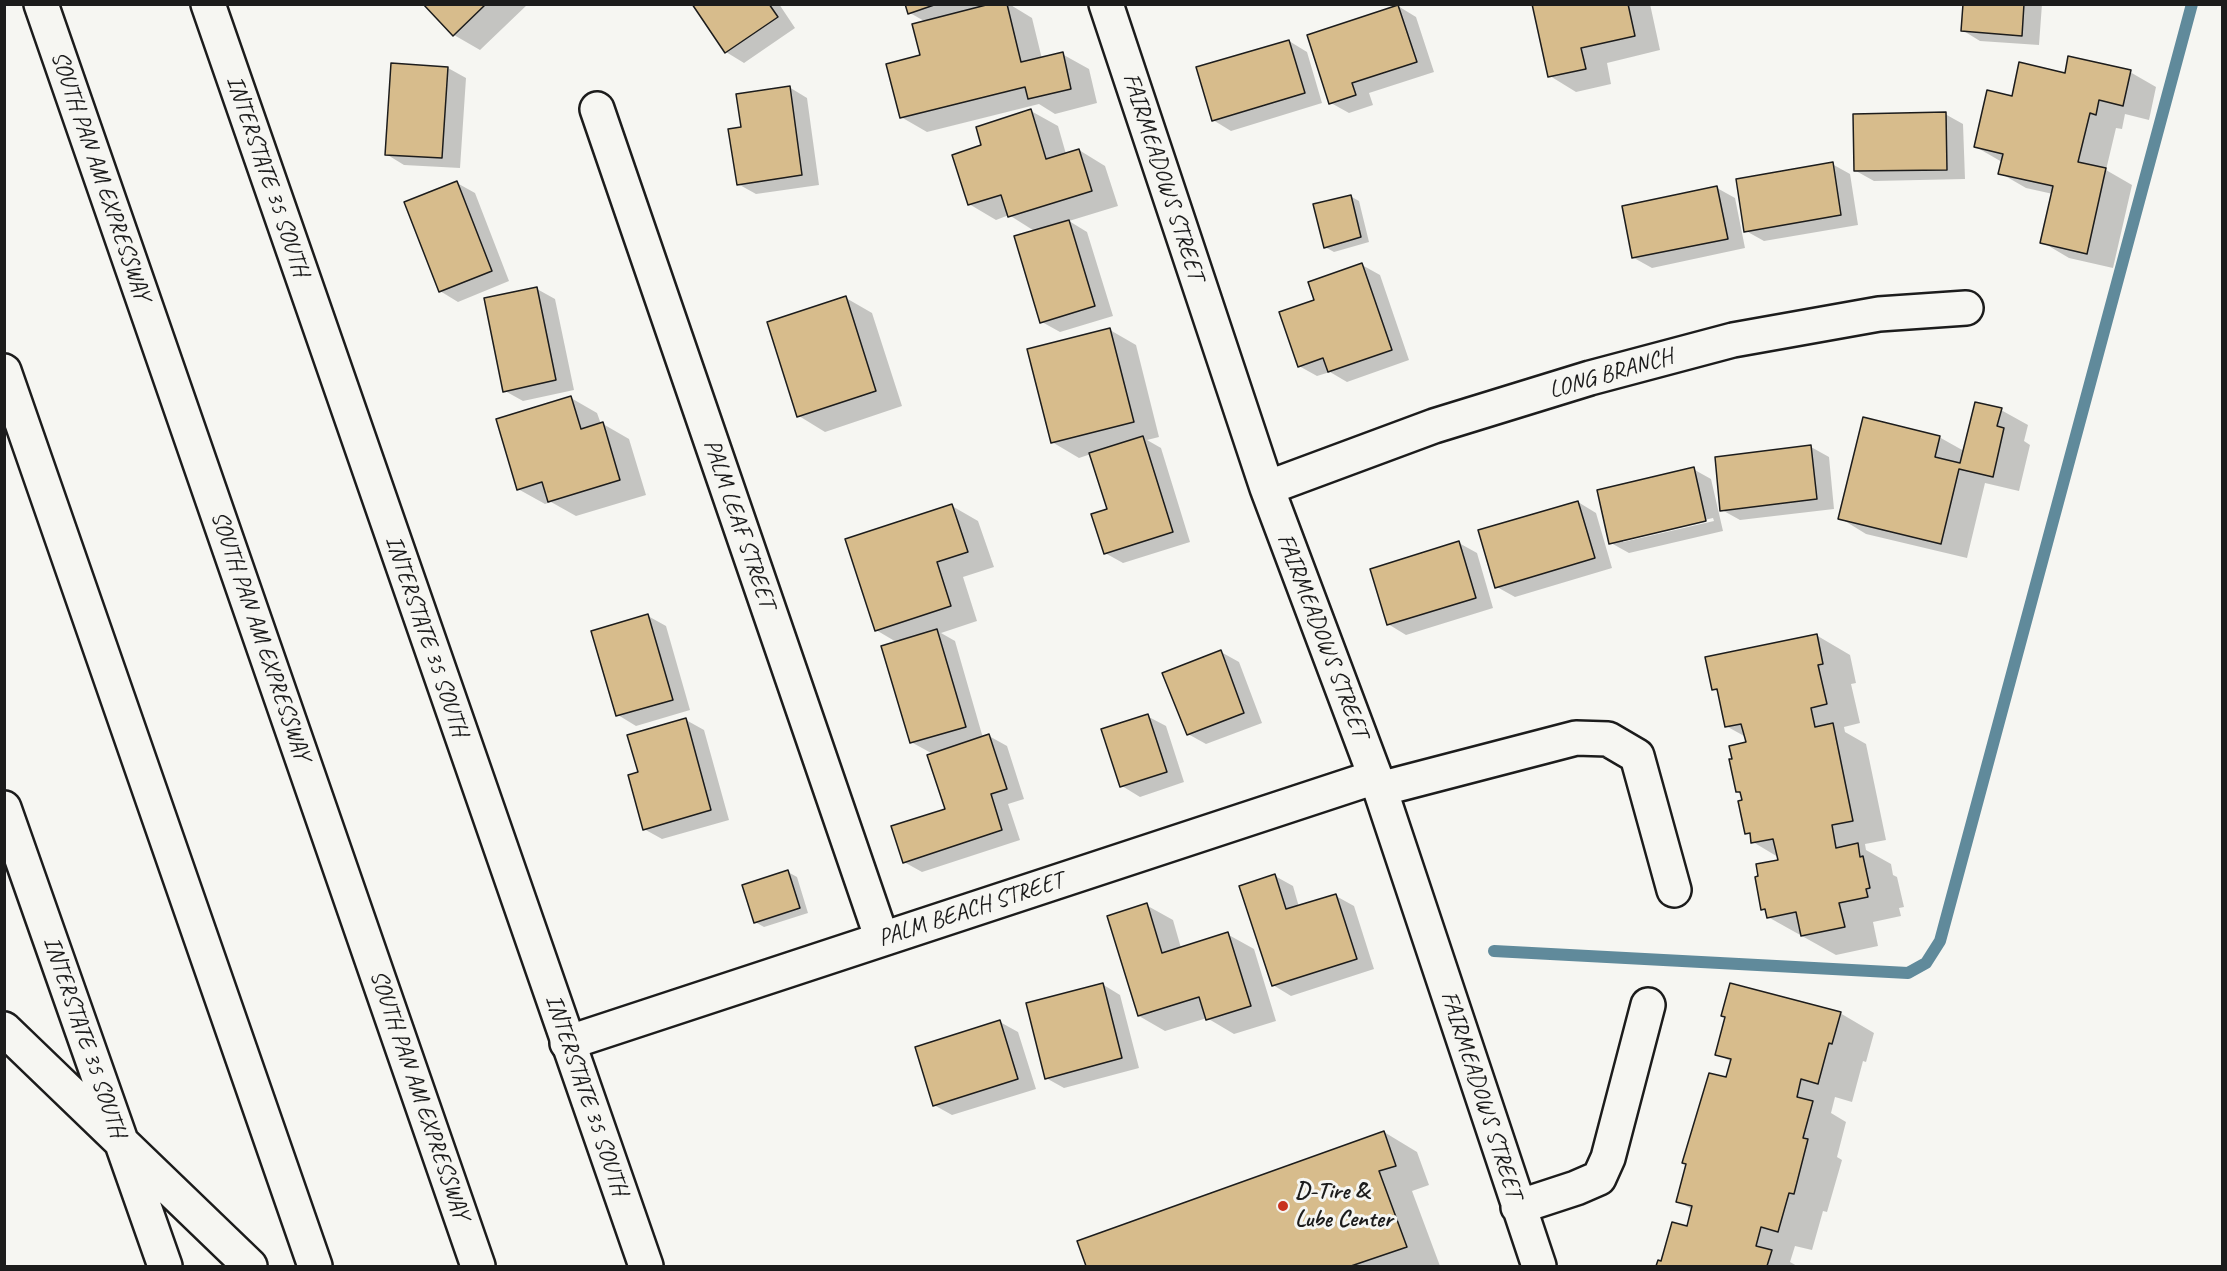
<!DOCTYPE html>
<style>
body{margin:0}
#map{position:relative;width:2227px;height:1271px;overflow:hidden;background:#f6f6f2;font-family:Caveat,sans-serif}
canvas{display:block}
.frame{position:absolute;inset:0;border:6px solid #1c1c1c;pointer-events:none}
</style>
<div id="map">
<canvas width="2227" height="1271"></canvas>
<div class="frame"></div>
</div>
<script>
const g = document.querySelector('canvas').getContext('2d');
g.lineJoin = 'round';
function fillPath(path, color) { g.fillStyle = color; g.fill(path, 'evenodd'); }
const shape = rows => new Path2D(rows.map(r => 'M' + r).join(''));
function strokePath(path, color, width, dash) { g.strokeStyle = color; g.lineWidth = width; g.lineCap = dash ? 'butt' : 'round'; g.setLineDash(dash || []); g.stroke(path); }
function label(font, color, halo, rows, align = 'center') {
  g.font = font + ' Caveat,sans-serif'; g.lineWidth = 6; g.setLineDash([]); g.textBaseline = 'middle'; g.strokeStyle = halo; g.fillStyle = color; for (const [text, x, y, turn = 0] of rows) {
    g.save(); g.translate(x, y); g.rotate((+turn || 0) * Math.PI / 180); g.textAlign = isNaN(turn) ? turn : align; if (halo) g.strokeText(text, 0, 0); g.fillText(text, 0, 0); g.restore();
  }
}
const shadow = shape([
 [425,4,528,4,480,50,454,35],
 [694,4,779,4,795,28,744,63,726,52],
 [907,4,1009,4,1032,18,1042,59,1062,54,1089,69,1097,103,1055,114,1039,104,927,132,901,117,922,57,926,22,910,13],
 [1534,4,1650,4,1660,50,1607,63,1611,84,1576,92,1550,76],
 [1964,4,2042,4,2039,45,1980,41,1962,30],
 [1398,6,1416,17,1434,72,1369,93,1373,105,1349,113,1331,103],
 [1289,41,1307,52,1322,103,1231,131,1213,120],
 [448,68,466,78,460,168,404,165,386,154],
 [2130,72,2156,87,2149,120,2125,114,2122,129,2116,128,2106,170,2132,185,2113,268,2069,258,2042,242,2053,194,2026,188,2000,173,2002,162,1976,147,2014,98,2066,75],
 [789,87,807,98,819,185,756,194,738,184,743,128],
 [1031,111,1058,126,1066,154,1079,150,1105,166,1118,206,1069,221,1087,232,1113,316,1060,332,1042,322,1036,232,1009,215,996,220,969,204,983,146],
 [1945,114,1963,124,1965,179,1874,181,1856,171],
 [1832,164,1850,174,1858,225,1764,241,1746,231],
 [457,183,475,193,509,281,458,302,440,291],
 [1717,188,1735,198,1745,248,1652,268,1634,258],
 [1350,196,1359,201,1369,242,1334,252,1325,247],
 [1362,265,1380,275,1409,360,1347,382,1330,372,1317,376,1299,366,1316,301],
 [537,289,555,299,574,390,523,401,505,391],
 [846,298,872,313,902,406,825,432,799,416],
 [1110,330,1136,345,1159,437,1147,440,1161,448,1190,542,1123,563,1105,553,1109,510,1091,454,1079,458,1052,442],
 [571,398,597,413,601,424,603,424,629,439,646,495,576,516,551,502,545,504,518,489],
 [2001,410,2028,425,2024,441,2030,445,2019,491,1985,483,1967,558,1866,534,1840,518,1939,437,1964,451],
 [1811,447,1829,457,1834,509,1740,520,1722,510],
 [1693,469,1711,479,1723,531,1629,553,1611,543],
 [1713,518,1714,521,1623,542,1623,539],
 [1578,502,1596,513,1612,568,1515,597,1497,587],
 [952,506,978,521,994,567,963,577,977,621,941,633,955,641,983,738,989,736,1007,746,1024,799,1008,804,1020,840,922,872,904,862,946,810,933,754,911,742,898,643,876,630],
 [1459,543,1477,553,1493,608,1406,635,1388,624],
 [648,616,666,626,690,710,636,726,618,715],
 [1816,635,1850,655,1856,683,1851,684,1860,723,1844,727,1845,732,1866,744,1886,840,1865,844,1866,850,1891,864,1893,875,1897,877,1904,907,1899,908,1901,916,1873,922,1878,946,1836,955,1768,917,1767,911,1762,909,1779,861,1778,857,1753,842,1752,836,1747,833,1744,801,1742,794,1738,792,1748,743,1746,737,1726,726,1719,692,1713,689],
 [1221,652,1239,662,1262,723,1206,744,1188,734],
 [1147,716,1166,726,1184,782,1140,797,1122,786],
 [686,720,704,730,729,820,662,839,644,829,640,773],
 [788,872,797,877,808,913,764,927,755,922],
 [1275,876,1293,886,1299,907,1336,896,1354,906,1374,969,1291,996,1273,985],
 [1146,905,1173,920,1181,948,1227,934,1254,949,1276,1021,1234,1034,1207,1018,1165,1031,1139,1016],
 [1102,984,1120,995,1139,1068,1064,1088,1046,1078],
 [1840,1013,1874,1033,1866,1062,1863,1061,1852,1102,1835,1097,1831,1113,1846,1122,1837,1157,1842,1160,1827,1212,1823,1211,1812,1250,1795,1246,1790,1262,1797,1266,1658,1266,1659,1262,1662,1263,1688,1228,1693,1210,1678,1201,1732,1062,1717,1054],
 [1000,1022,1018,1032,1036,1089,952,1115,934,1105],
 [1384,1132,1417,1152,1429,1185,1412,1191,1440,1266,1088,1266,1079,1242]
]);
const stream = shape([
 [1494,951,1908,973,1926,963,1940,941,2192,4]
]);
const building = shape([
 [423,4,486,4,453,36,423,4],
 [692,4,769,4,778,17,725,53,692,4],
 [905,4,937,4,908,14,905,4],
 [990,4,1007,4,1021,62,1063,52,1071,89,1028,99,1025,87,900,118,886,64,920,55,912,24,990,4],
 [1532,4,1628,4,1635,36,1581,48,1586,69,1548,77,1532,4],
 [1963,4,2024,4,2022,36,1961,31,1963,4],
 [1398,5,1417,62,1352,83,1356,95,1329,104,1307,35,1398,5],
 [1289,40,1305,93,1212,121,1196,67,1289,40],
 [2068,56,2131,70,2123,106,2099,100,2096,115,2090,113,2078,162,2106,168,2087,254,2040,243,2053,186,1998,174,2003,154,1974,147,1987,90,2012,96,2019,62,2065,73,2068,56],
 [391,63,448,67,442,158,385,155,391,63],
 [790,86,802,175,737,185,728,129,741,127,736,94,790,86],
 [1031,109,1046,159,1079,149,1092,191,1008,217,1001,195,968,205,952,155,981,145,976,127,1031,109],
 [1946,112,1947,170,1854,171,1853,114,1946,112],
 [1833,162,1841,215,1744,232,1736,179,1833,162],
 [457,181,492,271,439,292,404,202,457,181],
 [1717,186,1728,239,1632,258,1622,206,1717,186],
 [1351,195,1361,237,1324,248,1313,204,1351,195],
 [1069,220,1095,306,1040,323,1014,236,1069,220],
 [1362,263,1392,350,1328,372,1323,358,1298,367,1279,312,1314,300,1308,282,1362,263],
 [537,287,556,380,503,392,484,298,537,287],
 [846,296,876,391,797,417,767,322,846,296],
 [1110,328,1134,422,1051,443,1027,349,1110,328],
 [571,396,581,429,603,422,620,480,548,502,542,482,517,490,496,419,571,396],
 [1975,402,2002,408,1997,426,2004,428,1993,477,1959,469,1941,544,1838,519,1863,417,1940,436,1935,457,1960,463,1975,402],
 [1143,436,1173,532,1104,554,1091,514,1107,509,1089,453,1143,436],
 [1811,445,1817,499,1720,511,1715,457,1811,445],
 [1694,467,1706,521,1609,544,1597,490,1694,467],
 [1578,501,1595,558,1495,588,1478,530,1578,501],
 [952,504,968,552,937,562,951,606,875,631,845,539,952,504],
 [1459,541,1476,598,1387,625,1370,569,1459,541],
 [648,614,673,700,616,716,591,631,648,614],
 [937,629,966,727,910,743,881,646,937,629],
 [1817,634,1823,664,1818,665,1827,704,1811,708,1815,727,1833,723,1853,821,1832,825,1836,848,1858,843,1860,857,1863,856,1870,888,1866,889,1868,897,1839,903,1845,927,1801,936,1796,912,1767,918,1765,909,1761,910,1755,877,1758,876,1756,864,1778,860,1773,839,1751,843,1750,833,1745,834,1738,801,1742,800,1740,792,1736,792,1729,759,1732,759,1729,746,1746,742,1741,724,1725,727,1717,689,1712,690,1705,657,1817,634],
 [1221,650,1244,713,1187,735,1162,673,1221,650],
 [1148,714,1167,772,1120,787,1101,729,1148,714],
 [686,718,711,810,643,830,628,775,638,772,627,735,686,718],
 [989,734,1007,789,991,794,1002,830,903,863,891,826,945,809,927,755,989,734],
 [788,870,800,908,754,923,742,885,788,870],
 [1275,874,1286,909,1336,894,1357,959,1272,986,1239,886,1275,874],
 [1147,903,1162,953,1228,932,1251,1006,1206,1020,1199,997,1138,1016,1107,916,1147,903],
 [1103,983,1122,1058,1045,1079,1026,1003,1103,983],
 [1730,983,1841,1012,1832,1044,1829,1043,1818,1084,1801,1079,1797,1097,1813,1101,1803,1138,1808,1139,1794,1194,1789,1193,1778,1232,1761,1227,1756,1246,1772,1250,1767,1266,1656,1266,1658,1260,1661,1261,1672,1222,1687,1226,1692,1206,1676,1202,1686,1164,1682,1163,1709,1073,1726,1077,1731,1059,1715,1055,1725,1017,1721,1016,1730,983],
 [1000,1020,1018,1079,933,1106,915,1047,1000,1020],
 [1384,1131,1396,1166,1379,1171,1407,1247,1351,1266,1086,1266,1077,1241,1384,1131]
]);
const minor = shape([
 [1106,4,1267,488,1380,789,1539,1266],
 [597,109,882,939],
 [1267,488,1434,426,1590,378,1733,340,1879,314,1966,308],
 [1380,789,1576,738,1608,739,1637,756,1674,890],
 [567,1043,1375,777],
 [1518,1207,1576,1188,1599,1178,1608,1158,1648,1005]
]);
const major = shape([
 [208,4,646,1266],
 [4,808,165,1266],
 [4,1029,250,1266]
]);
const highway = shape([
 [41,4,478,1266],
 [4,371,315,1266]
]);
const markers = [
 [1283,1206,6,"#c8321e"]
];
const streetNames = [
 ["SOUTH PAN AM EXPRESSWAY",100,176,71],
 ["INTERSTATE 35 SOUTH",267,176,71],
 ["FAIRMEADOWS STREET",1163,177,72],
 ["LONG BRANCH",1611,374,-16],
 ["PALM LEAF STREET",739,524,71],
 ["SOUTH PAN AM EXPRESSWAY",260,636,71],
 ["INTERSTATE 35 SOUTH",426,636,71],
 ["FAIRMEADOWS STREET",1322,636,69],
 ["PALM BEACH STREET",971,910,-18],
 ["INTERSTATE 35 SOUTH",84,1037,71],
 ["SOUTH PAN AM EXPRESSWAY",419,1095,71],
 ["INTERSTATE 35 SOUTH",586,1095,71],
 ["FAIRMEADOWS STREET",1481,1095,72]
];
const poiNames = [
 ["D-Tire &",1295,1192],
 ["Lube Center",1295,1220]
];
fillPath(shadow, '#0003');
strokePath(stream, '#608a9b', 12);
fillPath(building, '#d7bc8c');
strokePath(building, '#1c1c1c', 1.5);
strokePath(minor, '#1c1c1c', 38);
strokePath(major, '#1c1c1c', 38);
strokePath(highway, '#1c1c1c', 38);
strokePath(minor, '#f6f6f2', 33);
strokePath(major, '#f6f6f2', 33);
strokePath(highway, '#f6f6f2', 33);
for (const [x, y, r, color] of markers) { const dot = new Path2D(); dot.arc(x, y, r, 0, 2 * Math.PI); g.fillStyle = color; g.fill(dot); strokePath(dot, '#f6f6f2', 2); }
label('24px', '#1c1c1c', '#f6f6f2', streetNames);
label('bold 24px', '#1c1c1c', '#f6f6f2', poiNames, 'left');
</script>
